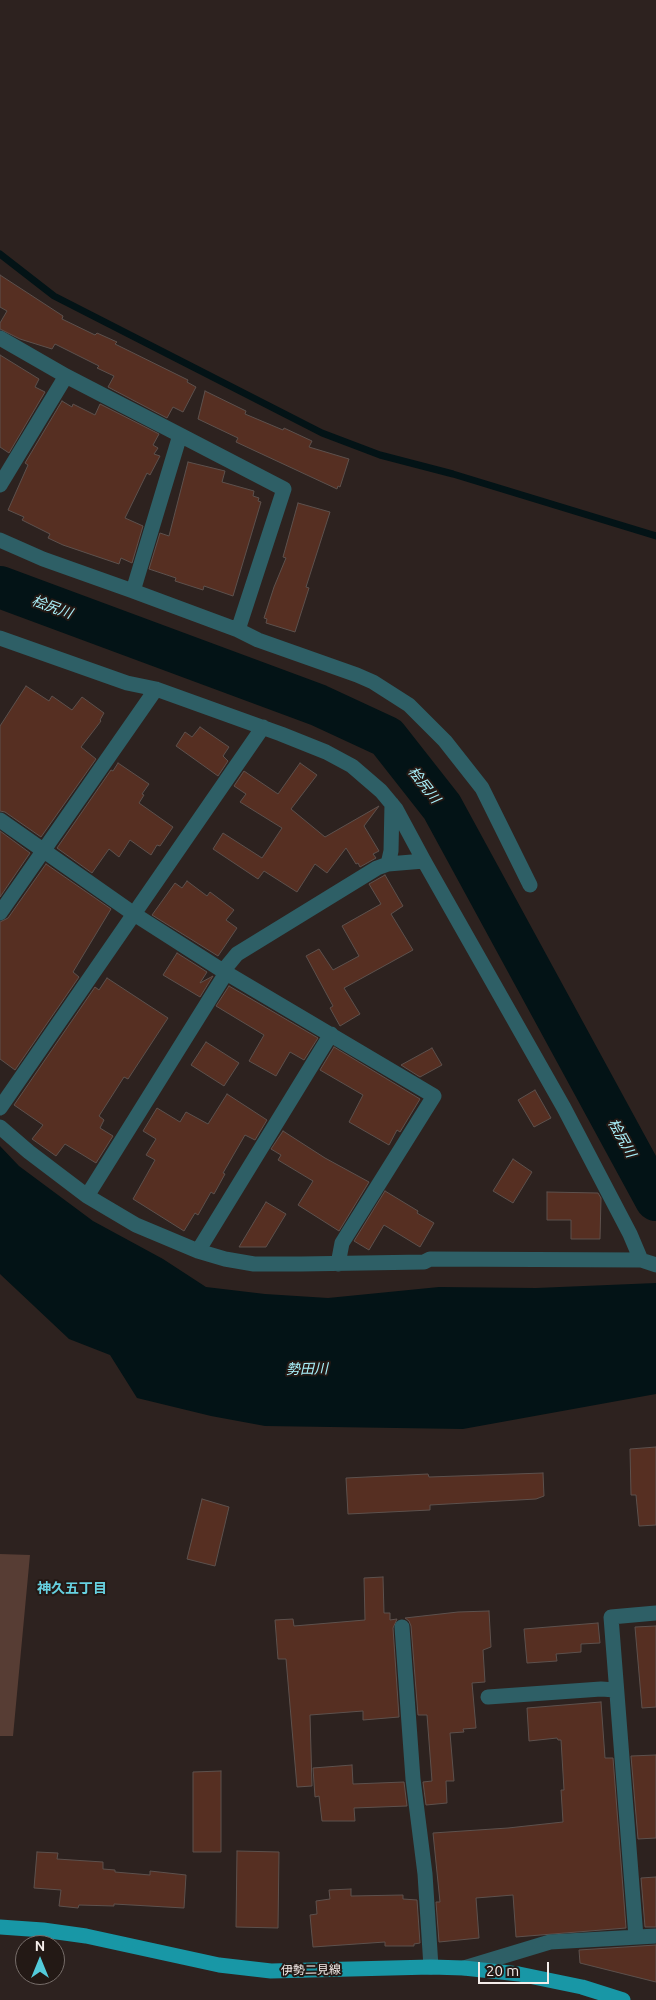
<!DOCTYPE html>
<meta charset="utf-8">
<style>
body{margin:0}
#map{position:relative;width:656px;height:2000px;overflow:hidden;background:#2d221f;font-family:Ubuntu,sans-serif}
canvas{display:block}
.north{position:absolute;left:15px;top:1935px;width:50px;height:50px;box-sizing:border-box;background:#231915;border:1px solid #776e6a;border-radius:50%;rotate:0deg;font-size:14px;font-weight:700;line-height:20px;text-align:center;color:#f4edea}
.north::after{content:'';display:block;margin:auto;width:18px;height:22px;background:#53cbdb;clip-path:polygon(50% 0,100% 100%,50% 72%,0 100%)}
.scale{position:absolute;left:478px;top:1962px;width:71px;height:22px;box-sizing:border-box;border:2px solid #f4edea;border-top:0;padding-left:6px;font-size:15px;line-height:18px;white-space:nowrap;color:#f4edea;-webkit-text-stroke:4px #231915;paint-order:stroke}
</style>
<div id="map">
<canvas width="656" height="2000"></canvas>
<div class="north">N</div>
<div class="scale">20 m</div>
</div>
<script>
const g = document.querySelector('canvas').getContext('2d');
g.lineJoin = 'round';
function fillPath(path, color) { g.fillStyle = color; g.fill(path, 'evenodd'); }
const shape = rows => new Path2D(rows.map(r => 'M' + r).join(''));
function strokePath(path, color, width, dash) { g.strokeStyle = color; g.lineWidth = width; g.lineCap = dash ? 'butt' : 'round'; g.setLineDash(dash || []); g.stroke(path); }
function label(font, color, halo, rows, align = 'center') {
  g.font = font + ' Ubuntu,"Noto Sans JP",sans-serif'; g.lineWidth = 4; g.setLineDash([]); g.textBaseline = 'middle'; g.strokeStyle = halo; g.fillStyle = color; for (const [text, x, y, turn = 0] of rows) {
    g.save(); g.translate(x, y); g.rotate((+turn || 0) * Math.PI / 180); g.textAlign = isNaN(turn) ? turn : align; if (halo) g.strokeText(text, 0, 0); g.fillText(text, 0, 0); g.restore();
  }
}
const green = shape([
 [0,1554,30,1555,13,1736,0,1736]
]);
const water = shape([
 [0,1146,19,1166,93,1221,163,1259,206,1287,265,1294,328,1298,439,1287,536,1288,656,1283,656,1394,463,1429,265,1426,211,1416,137,1398,110,1355,69,1339,0,1274]
]);
const stream = shape([
 [0,254,54,296,322,433,380,455,453,474,656,536]
]);
const river = shape([
 [0,587,318,705,387,737,442,807,656,1200]
]);
const building = shape([
 [0,275,63,316,62,319,95,335,97,333,117,342,115,344,188,380,187,382,196,387,183,412,173,407,167,418,108,387,114,376,97,368,99,366,55,344,52,349,20,339,0,329,0,323,7,311,0,307,0,275],
 [0,355,39,379,35,387,45,392,9,453,0,447,0,355],
 [205,391,246,411,245,414,283,430,284,428,312,441,309,447,349,459,340,487,338,486,337,489,236,442,238,438,198,419,205,391],
 [62,401,72,407,73,404,95,415,100,404,159,434,153,445,158,448,154,454,160,456,150,475,147,473,125,518,143,526,132,563,121,558,119,564,63,545,48,538,50,534,22,520,24,517,8,510,28,465,25,463,62,401],
 [188,462,225,471,222,482,254,491,253,496,259,498,258,501,261,502,233,596,204,586,203,590,175,581,176,578,149,569,160,533,169,536,188,462],
 [298,503,330,512,306,587,309,588,295,632,266,623,267,619,264,618,274,587,286,558,283,557,298,503],
 [26,686,49,701,52,696,72,710,82,697,104,713,100,720,101,721,81,747,96,759,41,837,5,812,0,811,0,726,26,686],
 [200,727,229,747,223,756,228,761,218,776,176,746,185,732,192,737,200,727],
 [118,763,149,784,142,794,144,795,139,803,173,827,160,846,157,845,151,855,130,840,119,857,109,849,92,873,57,848,111,770,113,771,118,763],
 [300,763,317,775,291,809,325,837,379,806,364,826,379,851,373,854,376,858,360,867,358,863,356,864,346,848,327,873,315,864,297,892,264,871,258,879,213,849,223,833,262,858,282,828,240,802,246,794,234,786,244,771,278,794,300,763],
 [0,831,30,853,0,897,0,831],
 [46,864,111,909,73,972,79,977,15,1070,0,1059,0,922,8,918,46,864],
 [385,875,403,906,391,914,413,950,344,988,360,1014,340,1026,330,1008,333,1006,306,956,319,949,333,970,359,956,342,926,381,904,369,884,385,875],
 [187,881,207,896,210,892,234,910,226,920,237,928,218,956,152,915,175,883,182,888,187,881],
 [177,953,207,972,200,983,213,976,200,997,163,975,177,953],
 [107,978,168,1018,128,1079,124,1077,99,1116,104,1120,100,1128,113,1136,96,1163,65,1144,56,1156,32,1139,43,1125,14,1105,95,987,99,990,107,978],
 [229,986,318,1038,304,1060,290,1052,276,1076,249,1061,264,1035,216,1006,229,986],
 [206,1042,239,1063,224,1086,191,1065,206,1042],
 [334,1047,420,1099,400,1132,397,1130,389,1145,349,1122,363,1095,320,1070,334,1047],
 [432,1048,442,1065,420,1077,401,1065,432,1048],
 [535,1090,551,1118,534,1127,518,1100,535,1090],
 [227,1094,267,1120,255,1140,245,1135,223,1173,225,1174,214,1194,211,1192,198,1215,195,1213,184,1231,133,1199,155,1160,146,1155,156,1139,143,1131,157,1108,180,1122,186,1112,208,1124,227,1094],
 [283,1131,325,1158,369,1182,339,1231,298,1205,313,1181,278,1160,281,1155,271,1149,283,1131],
 [513,1159,532,1172,513,1203,493,1191,513,1159],
 [385,1191,418,1211,417,1213,434,1223,420,1247,384,1225,369,1250,354,1241,385,1191],
 [547,1192,598,1193,601,1198,600,1239,571,1239,571,1220,547,1220,547,1192],
 [266,1202,286,1214,266,1247,239,1247,266,1202],
 [656,1447,656,1525,639,1526,636,1495,631,1495,630,1449,656,1447],
 [543,1473,544,1496,536,1499,430,1505,430,1510,348,1514,346,1478,428,1474,429,1477,543,1473],
 [202,1499,229,1507,215,1566,187,1559,202,1499],
 [383,1577,384,1613,390,1613,390,1620,397,1619,393,1628,399,1717,363,1720,363,1711,310,1715,312,1786,297,1787,286,1659,278,1659,275,1620,293,1619,294,1626,365,1620,364,1578,383,1577],
 [489,1611,491,1647,483,1650,485,1682,472,1683,476,1728,463,1729,464,1732,450,1733,454,1781,446,1781,447,1803,426,1805,423,1782,432,1781,427,1715,418,1715,411,1626,409,1621,405,1618,458,1612,489,1611],
 [598,1623,600,1643,581,1644,581,1652,556,1654,557,1661,527,1663,524,1629,598,1623],
 [656,1626,656,1707,642,1708,635,1627,656,1626],
 [601,1702,605,1758,613,1758,626,1928,516,1937,513,1895,476,1898,479,1938,439,1942,436,1902,440,1902,433,1833,508,1828,563,1822,561,1790,564,1790,561,1740,558,1740,557,1738,529,1741,527,1708,601,1702],
 [656,1755,656,1838,638,1839,631,1756,656,1755],
 [352,1765,353,1784,404,1782,407,1806,354,1808,355,1821,322,1821,319,1796,315,1797,313,1768,352,1765],
 [221,1771,221,1852,193,1852,193,1772,221,1771],
 [237,1851,279,1852,278,1928,236,1927,237,1851],
 [37,1852,58,1853,57,1859,103,1862,103,1869,115,1870,115,1872,150,1875,150,1871,186,1875,184,1908,114,1904,114,1906,79,1905,78,1908,59,1906,61,1890,34,1888,37,1852],
 [656,1877,656,1927,645,1927,641,1878,656,1877],
 [351,1889,351,1896,403,1895,403,1899,417,1900,420,1943,414,1944,414,1946,385,1946,385,1942,313,1947,310,1915,317,1914,316,1901,330,1899,329,1890,351,1889],
 [656,1945,656,1982,580,1963,579,1950,656,1945]
]);
const minor = shape([
 [0,338,66,376,180,435,133,591,43,559,0,540],
 [0,485,66,376],
 [133,591,238,630,284,489,180,435],
 [238,630,258,640,357,675,373,682,409,705,445,741,482,788,530,885],
 [0,638,127,683,156,689,281,734,326,752,352,766,381,791,396,809,424,861,564,1108,630,1234,641,1260],
 [0,820,134,914,223,971,434,1096,342,1243,338,1264],
 [388,864,391,851,392,804],
 [0,913,156,689],
 [223,971,237,954,377,868,388,864,424,861],
 [0,1108,263,727],
 [0,1127,29,1152,87,1196,136,1225,198,1251,225,1259,254,1264,301,1264,424,1262,430,1259,641,1260,656,1265],
 [87,1196,226,973],
 [198,1251,331,1034],
 [402,1627,413,1779,425,1874,431,1967],
 [488,1697,601,1689,616,1690],
 [636,1937,611,1617,656,1613],
 [464,1968,550,1942,656,1936]
]);
const major = shape([
 [0,1927,43,1930,86,1936,219,1965,271,1971,431,1967,464,1968,519,1974,582,1987,623,2000]
]);
const streetNames = [
 ["伊勢二見線",311,1970,-1]
];
const waterNames = [
 ["桧尻川",52,607,20],
 ["桧尻川",424,785,52],
 ["桧尻川",622,1138,61],
 ["勢田川",307,1369,-1]
];
const neighbourhoodNames = [
 ["神久五丁目",72,1588]
];
fillPath(green, '#573d34');
fillPath(water, '#031316');
strokePath(stream, '#031316', 7);
strokePath(river, '#031316', 42);
fillPath(building, '#562f22');
strokePath(building, '#5d514d', 1);
strokePath(minor, '#2e5f66', 15);
strokePath(major, '#1897a6', 15);
label('12px', '#f4edea', '#231915', streetNames);
label('italic 14px', '#abf3fd', '#231915', waterNames);
label('bold 14px', '#67d1e0', '#231915', neighbourhoodNames);
</script>
